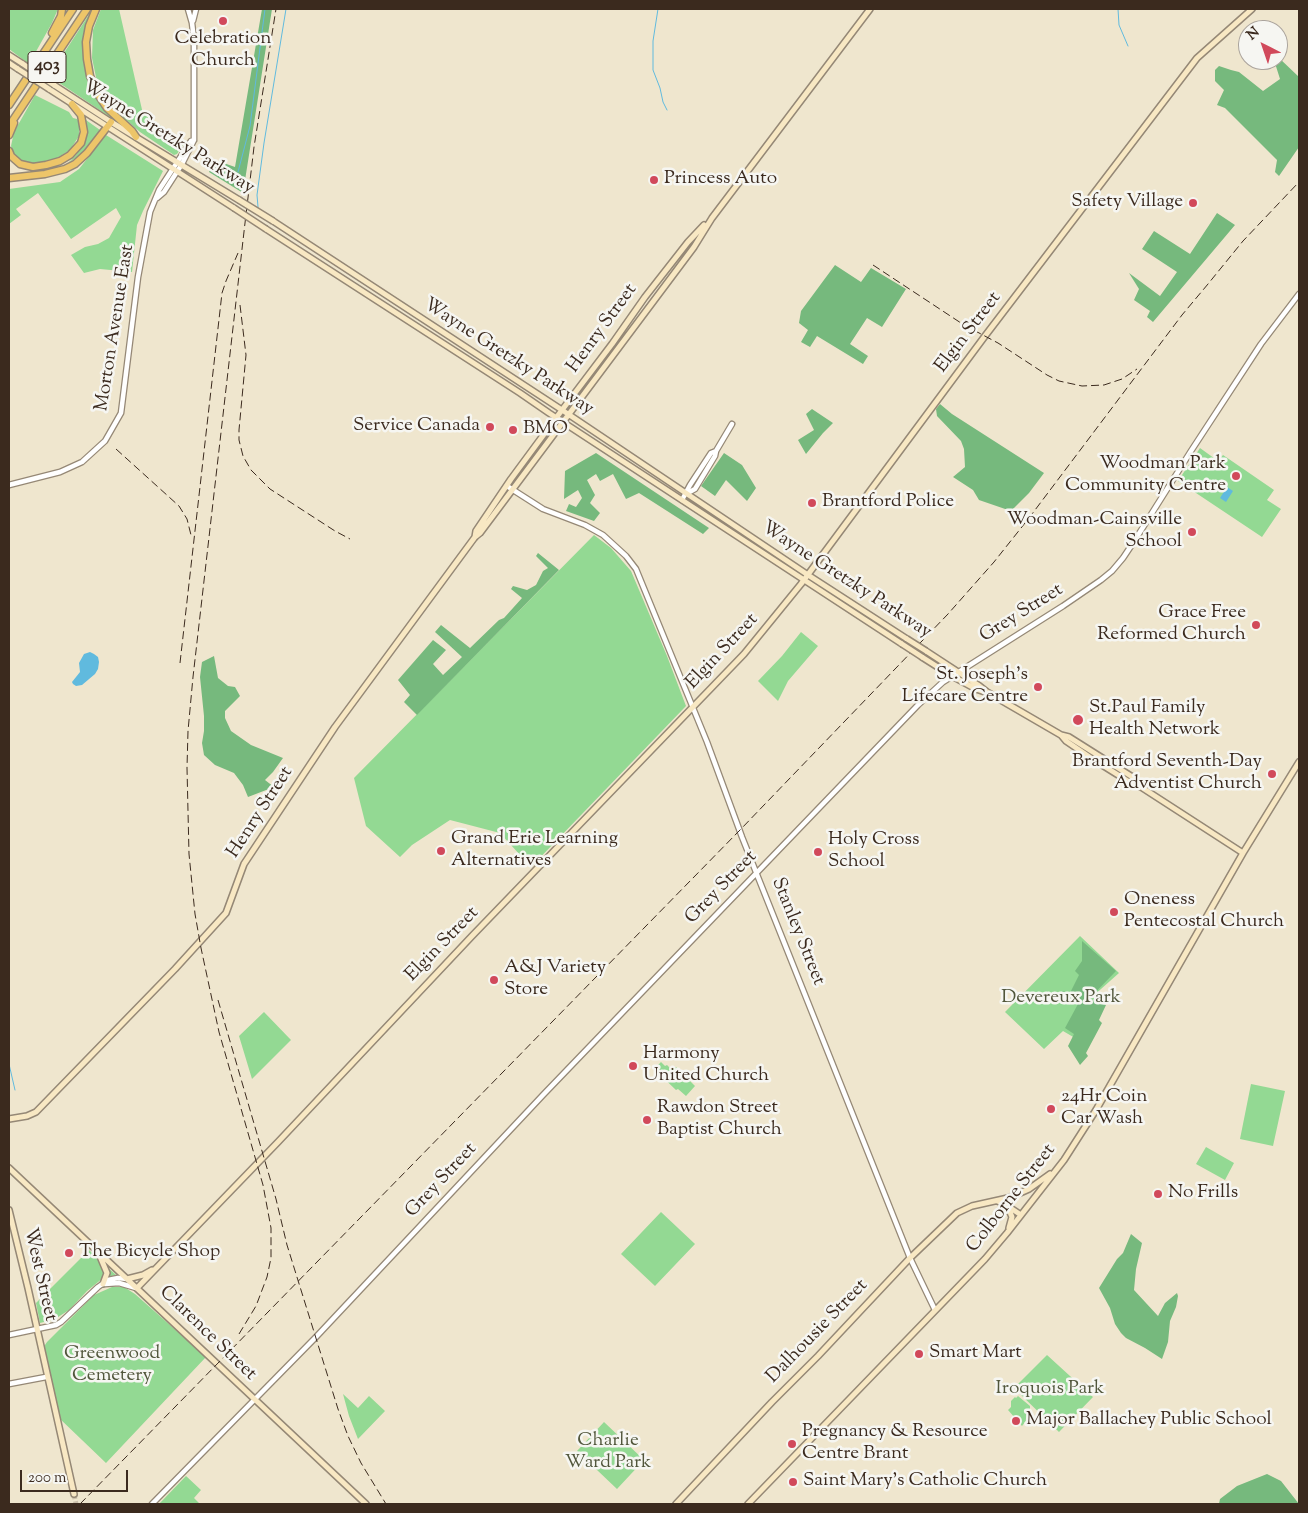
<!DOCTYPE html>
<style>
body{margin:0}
#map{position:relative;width:1308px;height:1513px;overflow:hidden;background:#efe6ce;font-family:"Sorts Mill Goudy",serif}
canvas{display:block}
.frame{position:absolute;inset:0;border:10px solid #3b2a1e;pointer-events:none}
.north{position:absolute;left:1238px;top:20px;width:50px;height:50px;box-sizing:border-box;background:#f6f6f2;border:1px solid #aba49d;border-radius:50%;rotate:319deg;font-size:14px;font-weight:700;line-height:20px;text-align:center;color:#3b2a1e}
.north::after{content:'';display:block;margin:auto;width:18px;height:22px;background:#d1495b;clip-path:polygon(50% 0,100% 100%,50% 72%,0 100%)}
.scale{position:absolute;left:20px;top:1470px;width:108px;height:22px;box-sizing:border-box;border:2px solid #3b2a1e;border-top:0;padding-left:6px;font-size:15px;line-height:18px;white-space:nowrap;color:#3b2a1e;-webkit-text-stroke:4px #f6f6f2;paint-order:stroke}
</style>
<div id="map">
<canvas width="1308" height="1513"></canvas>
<div class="frame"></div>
<div class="north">N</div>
<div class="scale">200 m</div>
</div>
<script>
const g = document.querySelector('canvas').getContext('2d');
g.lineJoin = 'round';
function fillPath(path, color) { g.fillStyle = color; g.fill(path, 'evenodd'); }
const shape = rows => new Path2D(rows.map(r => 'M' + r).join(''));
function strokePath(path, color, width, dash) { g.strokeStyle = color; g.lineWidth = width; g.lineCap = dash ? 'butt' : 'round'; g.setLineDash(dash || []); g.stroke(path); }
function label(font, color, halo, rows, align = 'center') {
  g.font = font + ' "Sorts Mill Goudy",serif'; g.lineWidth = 5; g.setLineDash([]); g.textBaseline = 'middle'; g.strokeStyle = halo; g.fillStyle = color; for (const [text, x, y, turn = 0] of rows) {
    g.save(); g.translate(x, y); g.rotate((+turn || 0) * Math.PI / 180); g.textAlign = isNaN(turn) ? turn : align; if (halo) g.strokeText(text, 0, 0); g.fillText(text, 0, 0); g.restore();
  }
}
const green = shape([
 [9,9,58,9,52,23,29,64,9,49],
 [101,9,119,9,143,114,185,142,177,154,174,155,140,132,115,110,97,82,92,58,93,30],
 [90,13,83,41,85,70,94,91,113,119,49,76],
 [35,95,69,112,73,118,77,119,79,122,79,136,70,150,57,158,39,164,24,163,15,157,11,146,14,132],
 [86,120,100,130,83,153,68,163,76,155,84,144,87,132],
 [106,135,163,171,143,211,137,225,132,272,100,269,84,273,71,255,85,247,98,244,109,238,121,217,116,208,71,239,38,193,16,209,21,215,9,224,9,189,60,182,79,169],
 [1200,448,1218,461,1223,455,1274,490,1267,500,1281,509,1262,537,1178,481],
 [594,535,611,548,631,571,667,656,686,706,531,867,500,833,450,820,412,845,400,857,366,826,354,778],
 [801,632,818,646,788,681,778,701,758,681,782,656],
 [1080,936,1119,973,1092,997,1100,1000,1075,1038,1063,1031,1044,1049,1005,1012],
 [264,1012,291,1040,252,1079,239,1036],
 [661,1062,665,1066,667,1065,672,1070,676,1067,695,1086,686,1096,678,1089,676,1090,654,1069],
 [1251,1084,1285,1091,1273,1146,1240,1139],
 [1206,1147,1234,1163,1225,1180,1196,1164],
 [661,1212,695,1244,655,1286,621,1254],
 [89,1250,116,1275,103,1278,87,1291,69,1310,55,1319,40,1323,36,1303],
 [112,1287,124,1287,135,1294,206,1357,106,1463,58,1417,44,1350,45,1345,47,1342,94,1295],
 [1047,1355,1093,1397,1059,1432,1014,1388],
 [343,1394,358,1408,369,1396,385,1411,358,1439,349,1416],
 [1018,1396,1030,1406,1030,1410,1032,1413,1022,1426,1008,1410,1011,1407,1011,1401,1015,1397,1016,1398],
 [604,1422,644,1460,617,1489,577,1451],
 [186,1476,201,1490,194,1498,200,1504,159,1504]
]);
const forest = shape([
 [262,9,272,9,243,193,209,172,215,160,235,167],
 [1278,57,1299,77,1299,147,1279,176,1275,172,1277,160,1225,108,1217,105,1224,90,1215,81,1215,70,1219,66,1231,70,1239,72,1263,91,1280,79,1274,60,1278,60],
 [1217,213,1235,225,1153,322,1147,317,1150,311,1134,300,1139,289,1129,273,1160,296,1177,272,1142,249,1154,231,1190,254],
 [835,265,861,282,871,268,906,289,882,327,867,318,850,344,868,356,863,364,817,336,810,347,801,342,808,330,799,323,801,311],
 [940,404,952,414,1044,473,1029,493,1011,511,979,500,973,490,953,477,965,467,964,449,961,441,937,416,936,409],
 [812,409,833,423,823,433,806,454,798,440,814,430,806,414],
 [596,453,709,528,703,534,639,493,626,499,613,474,600,481,596,474,587,480,595,495,590,503,600,513,594,521,566,511,569,504,576,507,582,498,578,490,564,499,565,471],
 [724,453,742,465,756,488,747,501,726,480,715,496,701,486],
 [538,553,559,570,417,715,404,702,410,695,398,680,433,640,446,650,433,664,443,675,462,657,435,632,441,625,470,648,499,620,504,618,522,598,511,589,513,586,527,590,536,585,543,571,548,568,536,556],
 [214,656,218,678,228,686,235,687,240,696,225,711,225,718,231,731,251,745,283,758,273,772,265,780,274,787,248,797,243,785,234,773,215,765,204,755,202,743,204,731,204,716,200,677,202,662],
 [1082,941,1116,971,1089,999,1106,1005,1099,1020,1102,1023,1086,1053,1088,1056,1080,1065,1068,1046,1074,1034,1065,1028,1078,1004,1061,997,1062,991,1070,993,1079,975,1075,971,1082,961],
 [1131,1234,1142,1243,1136,1269,1134,1290,1158,1316,1165,1303,1177,1293,1178,1296,1176,1307,1170,1321,1168,1342,1162,1359,1145,1348,1126,1338,1121,1333,1115,1324,1110,1308,1099,1288,1117,1259,1123,1253],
 [1267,1474,1281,1481,1299,1504,1219,1504,1220,1499,1237,1486]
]);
const water = shape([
 [1227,487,1233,491,1226,502,1220,498],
 [90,652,94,654,98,657,99,662,98,669,95,674,82,685,76,686,73,684,72,682,80,672,79,663,84,654]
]);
const stream = shape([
 [658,9,653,41,653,70,660,88,663,102,667,110],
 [1118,9,1119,25,1128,46],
 [238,172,250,126,265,9],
 [258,207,257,195,264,143,286,9],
 [9,1064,15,1090]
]);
const secondaryTunnel = shape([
 [74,1494,76,1504]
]);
const tertiary = shape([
 [193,21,196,9],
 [157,198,164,192,182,164,194,140,194,40,192,23,188,9],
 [9,485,60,472,82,462,105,441,121,413,138,277,150,212,159,190,191,141,194,140],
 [507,486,543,509,585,525,603,535,626,556,636,569,707,742,742,837,910,1258,935,1310],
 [686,494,695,489,715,456,716,451,732,424],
 [682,500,690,485,711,453,716,451],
 [105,1284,119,1283,136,1288],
 [9,1335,56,1325,61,1322,98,1287,108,1280,118,1278,127,1279],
 [9,1384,46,1377],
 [152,1504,316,1337,543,1095,918,705,943,682,1063,606,1101,580,1112,571,1123,558,1135,540,1191,451,1261,344,1299,294]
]);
const secondary = shape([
 [9,55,23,64],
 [9,63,18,69],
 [54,85,111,122,239,200],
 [49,89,234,208],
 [273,221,562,410,808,575,907,639],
 [266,229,520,393,549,413,902,644],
 [475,537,476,531,511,479,556,418,612,344,645,297,688,242,704,225],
 [926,651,978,685,987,692,1061,735,1069,737,1134,778,1141,787],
 [922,657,952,676,976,689,985,692],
 [1061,735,1066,741,1091,758,1131,783,1141,787,1243,853],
 [9,1119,27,1116,36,1112,175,969,226,913,244,864,335,727,475,537,480,533,694,247,712,218,870,9],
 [9,1168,366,1504],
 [997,1201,1003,1203,1021,1215],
 [1007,1205,1012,1217,1009,1228],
 [9,1210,28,1288,74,1494],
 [99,1254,107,1273,103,1284],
 [127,1279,143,1275,152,1270],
 [137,1288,278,1142,472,936,744,654,801,584,985,336,1197,58,1252,9],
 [676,1504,772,1402,818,1356,910,1258,957,1213,972,1206,1008,1198,1020,1193,1029,1189,1050,1174],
 [748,1504,985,1259,1007,1233,1064,1160,1096,1110,1243,853,1299,762]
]);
const motorway = shape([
 [96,9,89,26,86,42,87,59,90,76,99,96,107,108,132,131,136,137],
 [52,33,61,16,62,9],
 [9,105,73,9],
 [9,126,87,9],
 [9,135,14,123],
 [9,151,11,156,20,164,33,167,46,165,60,161,70,155,81,143,84,132,81,115,72,104],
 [9,178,45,174,65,169,75,164,87,153,111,122]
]);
const rail = shape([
 [873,265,964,325,998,343,1047,375,1059,381,1082,386,1104,385,1122,379,1137,369],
 [240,305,246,355,239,430,239,440,243,456,251,470,270,489,335,531,350,539],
 [116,449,179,506,187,519,191,535],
 [180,663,222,293,226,281,238,253],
 [218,1000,276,1199,287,1245,338,1409,348,1436,361,1463,386,1504],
 [239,1334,256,1306,267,1277,271,1258,271,1228,263,1185,219,1032,201,948,195,914,189,854,187,768,188,731,193,677,245,223,254,147,276,9],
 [80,1504,740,830,948,614,994,562,1029,518,1182,315,1208,284,1243,241,1299,182]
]);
const secondaryBridge = shape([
 [23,64,54,85],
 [18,69,49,89],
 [239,200,273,221],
 [234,208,266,229],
 [907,639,926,651],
 [902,644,922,657]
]);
const markers = [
 [223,21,5,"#d1495b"],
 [654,180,5,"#d1495b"],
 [1193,203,5,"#d1495b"],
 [490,427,5,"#d1495b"],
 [513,430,5,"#d1495b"],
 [1236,476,5,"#d1495b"],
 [812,503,5,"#d1495b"],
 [1192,532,5,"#d1495b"],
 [1256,625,5,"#d1495b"],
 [1038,687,5,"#d1495b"],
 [1078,720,6,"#d1495b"],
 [1272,774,5,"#d1495b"],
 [441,851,5,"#d1495b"],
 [818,852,5,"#d1495b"],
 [1114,912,5,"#d1495b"],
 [494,980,5,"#d1495b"],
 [633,1066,5,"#d1495b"],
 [1051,1109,5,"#d1495b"],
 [647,1120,5,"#d1495b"],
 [1158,1194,5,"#d1495b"],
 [69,1253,5,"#d1495b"],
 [919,1354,5,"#d1495b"],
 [1016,1421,5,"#d1495b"],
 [792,1444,5,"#d1495b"],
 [793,1482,5,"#d1495b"]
];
const shields = [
 [47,67,38]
];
const shieldNames = [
 ["403",47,67]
];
const poiNames = [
 ["Celebration",223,40,"center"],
 ["Church",223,62,"center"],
 ["Princess Auto",664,180],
 ["Safety Village",1183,203,"right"],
 ["Service Canada",480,427,"right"],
 ["BMO",523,430],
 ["Woodman Park",1226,465,"right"],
 ["Community Centre",1226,487,"right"],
 ["Brantford Police",822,503],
 ["Woodman-Cainsville",1182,521,"right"],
 ["School",1182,543,"right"],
 ["Grace Free",1246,614,"right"],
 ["Reformed Church",1246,636,"right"],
 ["St. Joseph's",1028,676,"right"],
 ["Lifecare Centre",1028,698,"right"],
 ["St.Paul Family",1089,709],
 ["Health Network",1089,731],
 ["Brantford Seventh-Day",1262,763,"right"],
 ["Adventist Church",1262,785,"right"],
 ["Grand Erie Learning",451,840],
 ["Alternatives",451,862],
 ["Holy Cross",828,841],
 ["School",828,863],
 ["Oneness",1124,901],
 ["Pentecostal Church",1124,923],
 ["A&J Variety",504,969],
 ["Store",504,991],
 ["Harmony",643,1055],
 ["United Church",643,1077],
 ["24Hr Coin",1061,1098],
 ["Car Wash",1061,1120],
 ["Rawdon Street",657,1109],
 ["Baptist Church",657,1131],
 ["No Frills",1168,1194],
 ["The Bicycle Shop",79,1253],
 ["Smart Mart",929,1354],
 ["Major Ballachey Public School",1026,1421],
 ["Pregnancy & Resource",802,1433],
 ["Centre Brant",802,1455],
 ["Saint Mary's Catholic Church",803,1482]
];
const streetNames = [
 ["Wayne Gretzky Parkway",168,138,32],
 ["Morton Avenue East",116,328,-81],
 ["Henry Street",603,329,-54],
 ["Elgin Street",969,333,-53],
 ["Wayne Gretzky Parkway",508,358,33],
 ["Wayne Gretzky Parkway",846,581,33],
 ["Grey Street",1022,614,-32],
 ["Elgin Street",723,652,-47],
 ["Henry Street",261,813,-57],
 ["Grey Street",722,888,-46],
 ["Stanley Street",797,932,68],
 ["Elgin Street",443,945,-46],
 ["Grey Street",442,1181,-47],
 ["Colborne Street",1012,1199,-52],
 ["West Street",39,1275,77],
 ["Dalhousie Street",818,1332,-46],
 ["Clarence Street",207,1334,44]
];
const parkNames = [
 ["Devereux Park",1061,999],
 ["Greenwood",112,1355],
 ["Cemetery",112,1377],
 ["Iroquois Park",1050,1390],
 ["Charlie",608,1442],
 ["Ward Park",608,1464]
];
fillPath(green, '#93d993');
fillPath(forest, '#76b97d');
fillPath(water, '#60bade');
strokePath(stream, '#60bade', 1);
strokePath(secondaryTunnel, '#cbc0ab', 5, [5, 2.5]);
strokePath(tertiary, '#958876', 7);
strokePath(secondary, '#958876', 8);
strokePath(motorway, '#958876', 9);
strokePath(tertiary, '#fff', 4.5);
strokePath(secondary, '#f8e8c3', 5);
strokePath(motorway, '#edc569', 6);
strokePath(rail, '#3b2a1e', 1, [8, 4]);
strokePath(secondaryBridge, '#958876', 8, []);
strokePath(secondaryBridge, '#f8e8c3', 5);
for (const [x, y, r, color] of markers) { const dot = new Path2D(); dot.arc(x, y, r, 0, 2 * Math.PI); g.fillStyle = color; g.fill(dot); strokePath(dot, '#f6f6f2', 2); }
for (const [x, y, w] of shields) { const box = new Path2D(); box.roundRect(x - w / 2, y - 15.5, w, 31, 4); g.fillStyle = '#f6f6f2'; g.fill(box); strokePath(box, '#3b2a1e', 1); }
label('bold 18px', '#3b2a1e', null, shieldNames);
label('19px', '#3b2a1e', '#f6f6f2', poiNames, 'left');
label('19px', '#3b2a1e', '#f6f6f2', streetNames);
label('19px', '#51563b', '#f6f6f2', parkNames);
</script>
